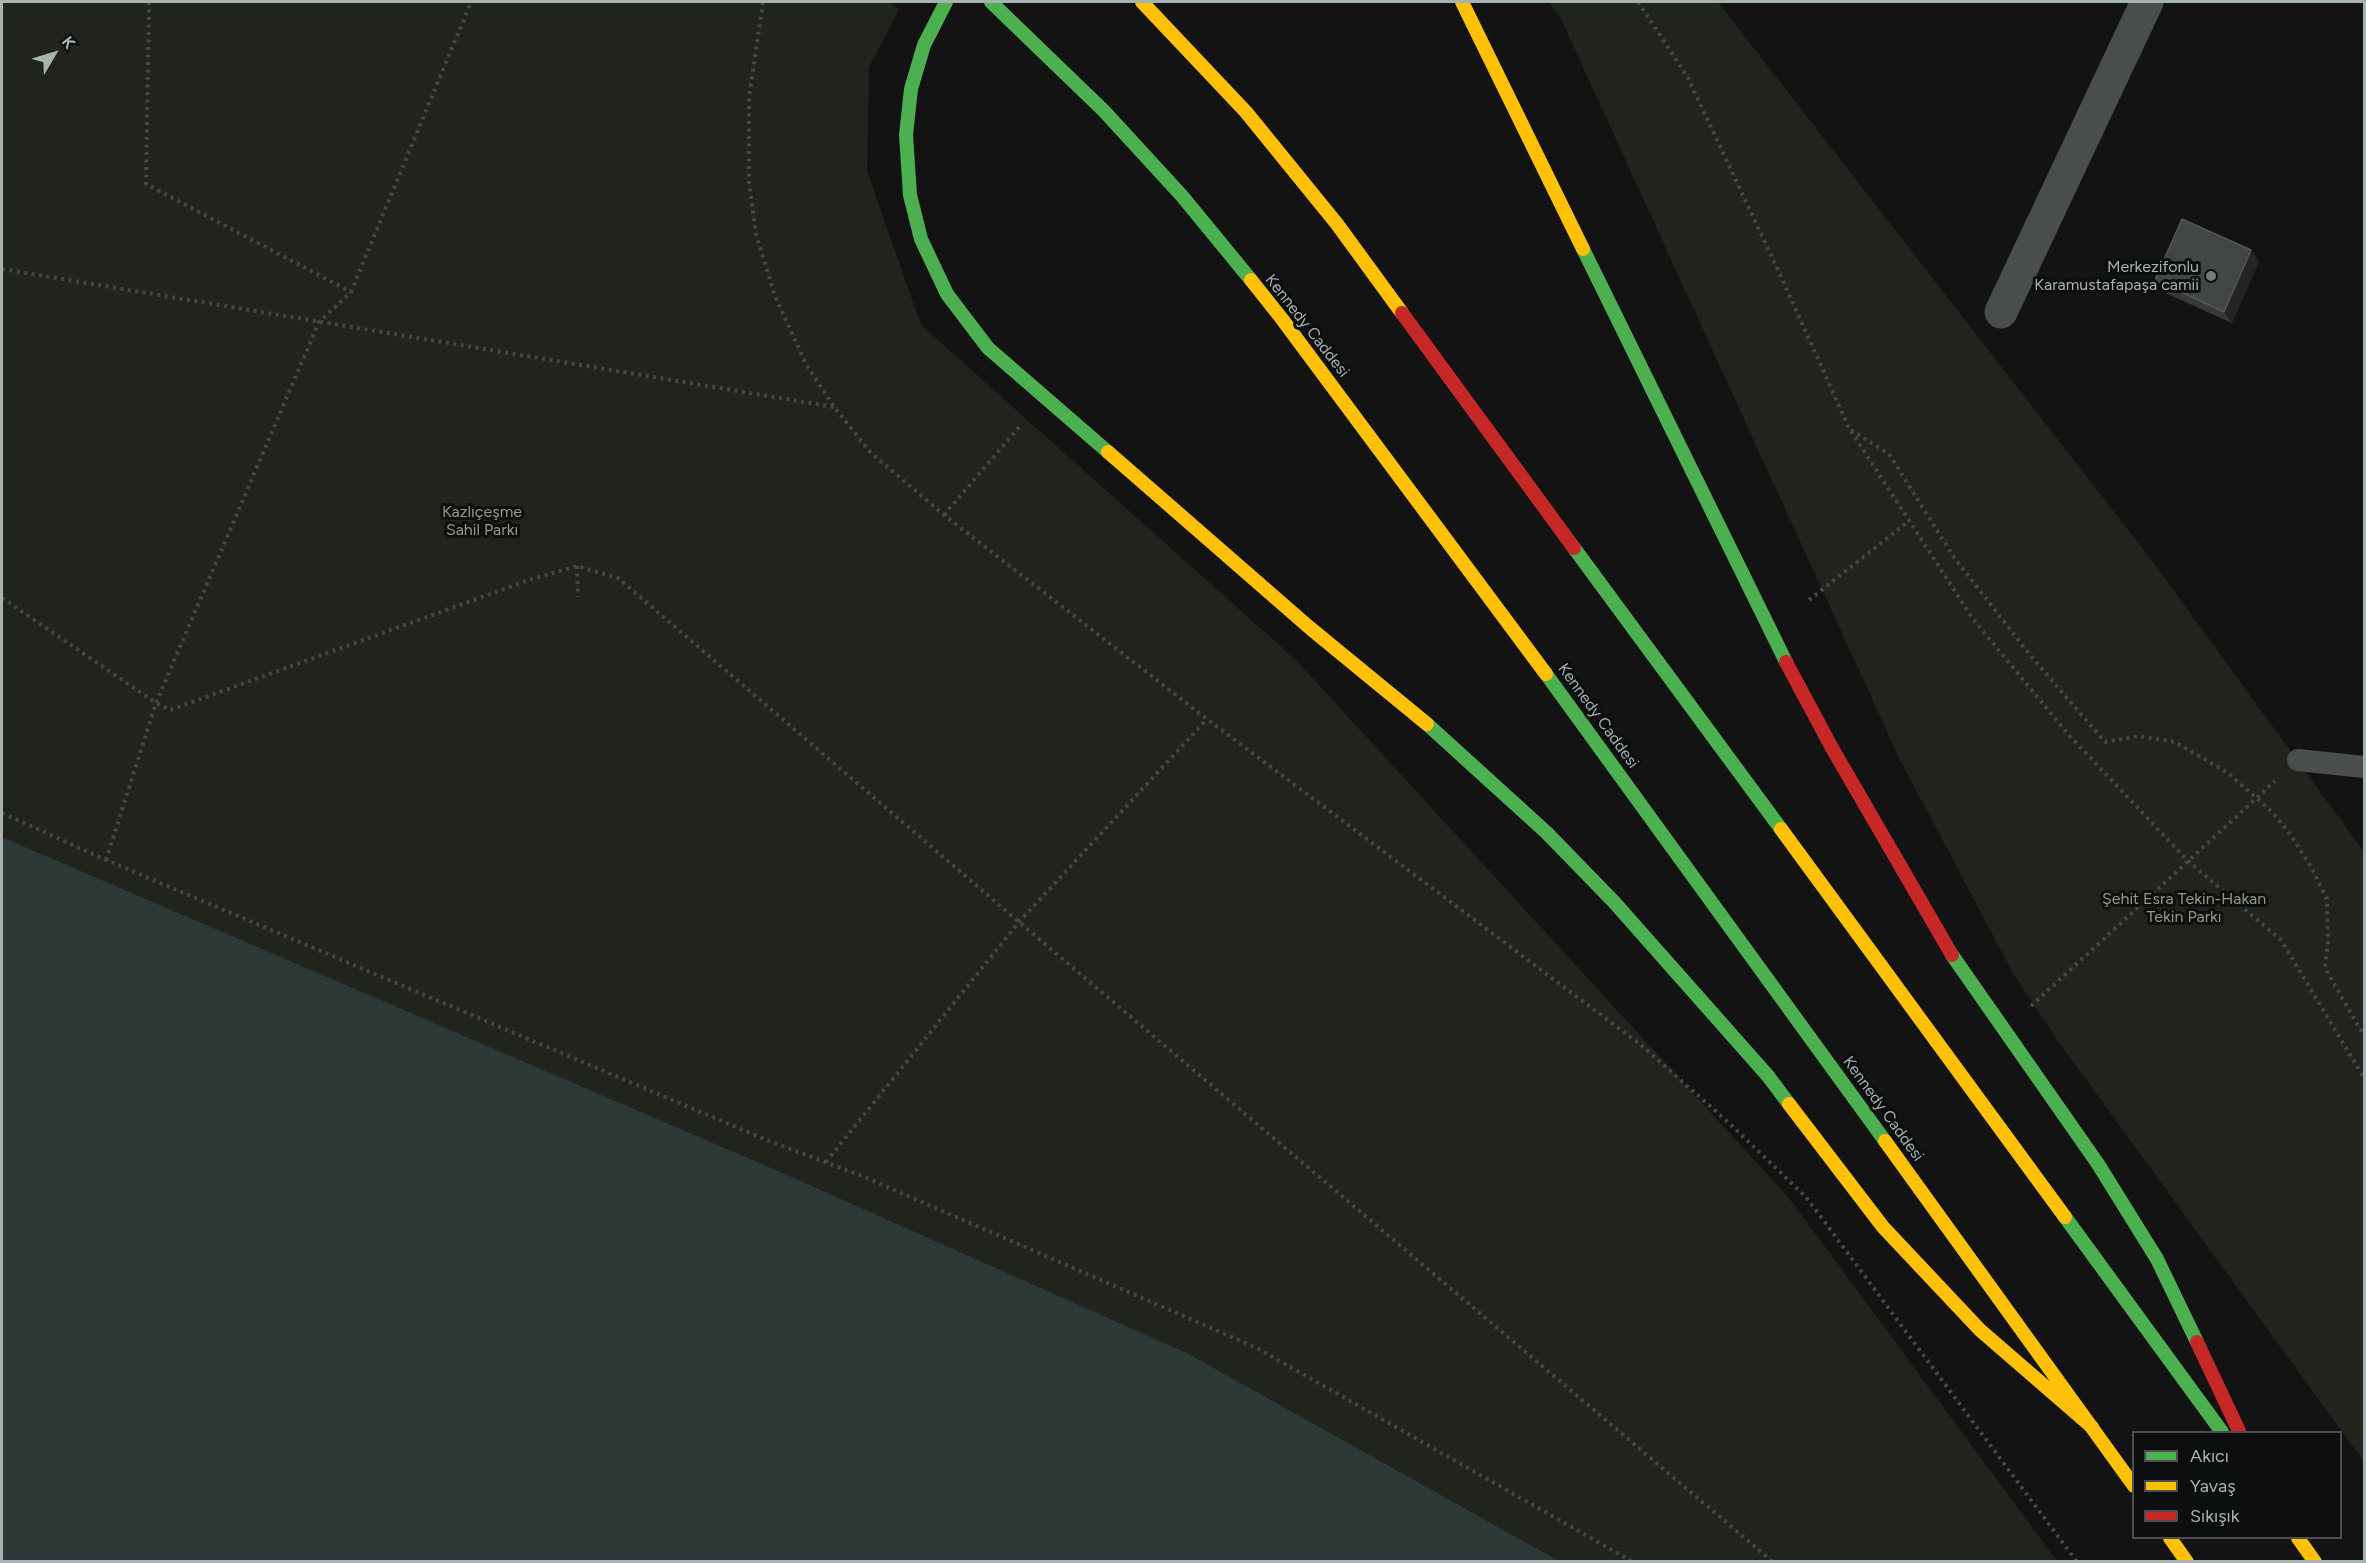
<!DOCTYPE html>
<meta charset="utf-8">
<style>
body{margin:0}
#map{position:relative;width:2366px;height:1563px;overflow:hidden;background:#131313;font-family:Figtree,sans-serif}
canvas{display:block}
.frame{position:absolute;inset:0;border:3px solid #a5b3b3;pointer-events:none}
.legend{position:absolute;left:2132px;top:1431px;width:210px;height:108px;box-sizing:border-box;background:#0d0e0f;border:2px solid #4a5051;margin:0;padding:8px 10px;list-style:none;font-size:18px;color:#a5b3b3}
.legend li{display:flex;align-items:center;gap:12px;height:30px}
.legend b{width:30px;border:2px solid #4a5051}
.north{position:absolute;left:24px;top:24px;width:60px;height:60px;-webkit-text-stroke:4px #0d0e0f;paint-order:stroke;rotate:52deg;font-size:16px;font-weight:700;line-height:24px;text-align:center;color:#a5b3b3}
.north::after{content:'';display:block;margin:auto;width:21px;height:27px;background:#a5b3b3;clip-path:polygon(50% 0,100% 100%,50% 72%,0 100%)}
</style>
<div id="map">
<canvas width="2366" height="1563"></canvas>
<div class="frame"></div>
<ul class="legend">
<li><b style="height:8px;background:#4caf50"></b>Akıcı</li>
<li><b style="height:8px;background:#ffc107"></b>Yavaş</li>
<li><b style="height:8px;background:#c62828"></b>Sıkışık</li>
</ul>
<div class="north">K</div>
</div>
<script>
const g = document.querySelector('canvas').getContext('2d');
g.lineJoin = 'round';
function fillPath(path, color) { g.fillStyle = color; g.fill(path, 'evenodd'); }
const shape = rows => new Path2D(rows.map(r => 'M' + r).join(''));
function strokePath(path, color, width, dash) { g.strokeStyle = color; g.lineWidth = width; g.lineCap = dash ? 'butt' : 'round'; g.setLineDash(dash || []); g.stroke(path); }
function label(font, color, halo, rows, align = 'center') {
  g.font = font + ' Figtree,sans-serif'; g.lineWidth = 6; g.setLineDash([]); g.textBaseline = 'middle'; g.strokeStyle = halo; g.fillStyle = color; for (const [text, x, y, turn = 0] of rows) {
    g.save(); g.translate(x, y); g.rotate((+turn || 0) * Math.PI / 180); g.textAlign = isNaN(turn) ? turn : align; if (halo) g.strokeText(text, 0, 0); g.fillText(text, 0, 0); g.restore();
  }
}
const green = shape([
 [2,2,889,2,899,9,869,67,867,171,921,325,1296,660,1789,1198,2057,1561,1559,1561,1189,1354,776,1170,2,837],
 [1549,2,1718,2,2153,562,2364,852,2364,1462,2058,1041,2014,975,1901,762,1560,17]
]);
const water = shape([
 [2,837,776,1170,1189,1354,1559,1561,2,1561]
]);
const path = shape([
 [149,2,146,184,351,292],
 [763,2,749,98,749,183,756,234,775,296,806,364,834,407,871,453,944,515,1207,719,1641,1045,1729,1123,1806,1197,2077,1562],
 [1638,2,1687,76,1778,270,1849,428,1973,619,2067,733,2188,861,2281,940,2364,1078],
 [2,269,834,407],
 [1851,430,1889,454,1953,556,2030,655,2105,742,2139,736,2175,742,2227,772,2272,812,2290,834,2311,867,2327,899,2328,942,2325,968,2364,1036],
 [944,515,1020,426],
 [577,566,578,597],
 [2,598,156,703,170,710,529,580,577,566,618,578,1019,922,1773,1562],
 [1809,600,1909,521],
 [2,813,106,860,769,1141,862,1176,1257,1348,1633,1562],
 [106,860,156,703,319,322,351,292,471,2],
 [2031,1006,2275,781],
 [826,1162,1019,922,1207,719]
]);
const lane = shape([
 [2298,760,2364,767]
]);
const street = shape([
 [2001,312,2147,2]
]);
const fast = shape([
 [946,2,924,45,911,89,906,135,910,195,921,239,947,294,988,348,1108,452],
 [991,2,1104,111,1182,196,1251,280],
 [1583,249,1786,662],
 [1574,548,1781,829],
 [1546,674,1885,1141],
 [1427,724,1547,833,1614,902,1768,1076,1789,1104],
 [1952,955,2098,1164,2157,1259,2197,1342],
 [2065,1217,2222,1432]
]);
const slow = shape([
 [1142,2,1246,112,1337,224,1402,313],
 [1462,2,1583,249],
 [1251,280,1282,319,1546,674],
 [1108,452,1310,628,1427,724],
 [1781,829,2065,1217],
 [1789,1104,1883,1227,1980,1330,2092,1427],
 [1885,1141,2134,1486],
 [2170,1538,2187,1562],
 [2298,1538,2315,1562]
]);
const jam = shape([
 [1402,313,1574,548],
 [1786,662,1832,748,1952,955],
 [2197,1342,2239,1431]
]);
const wall = shape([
 [2259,261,2232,323,2163,292,2155,280]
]);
const shadedWall = shape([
 [2251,250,2259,261,2232,323,2224,312]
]);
const building = shape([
 [2182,219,2251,250,2224,312,2155,280,2182,219]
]);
const markers = [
 [2211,276,6,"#727b7b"]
];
const poiNames = [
 ["Merkezifonlu",2199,267],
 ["Karamustafapaşa camii",2199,285]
];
const streetNames = [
 ["Kennedy Caddesi",1307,326,52],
 ["Kennedy Caddesi",1598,716,54],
 ["Kennedy Caddesi",1883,1109,54]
];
const parkNames = [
 ["Kazlıçeşme",482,512],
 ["Sahil Parkı",482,530],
 ["Şehit Esra Tekin-Hakan",2184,899],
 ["Tekin Parkı",2184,917]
];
fillPath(green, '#21231d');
fillPath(water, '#2c3936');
strokePath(path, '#444848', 4, [3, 4.5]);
strokePath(lane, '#494d4d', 22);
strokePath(street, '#494d4d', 33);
strokePath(fast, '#4caf50', 14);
strokePath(slow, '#ffc107', 14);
strokePath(jam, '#c62828', 14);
fillPath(wall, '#373939');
fillPath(shadedWall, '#242424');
fillPath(building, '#434646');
strokePath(building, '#525757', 1.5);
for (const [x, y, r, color] of markers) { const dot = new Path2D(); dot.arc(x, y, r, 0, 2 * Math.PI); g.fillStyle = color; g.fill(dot); strokePath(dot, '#0d0e0f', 2); }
label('16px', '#a5b3b3', '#0d0e0f', poiNames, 'right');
label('16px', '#a5b3b3', '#0d0e0f', streetNames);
label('16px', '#929c7e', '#0d0e0f', parkNames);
</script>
